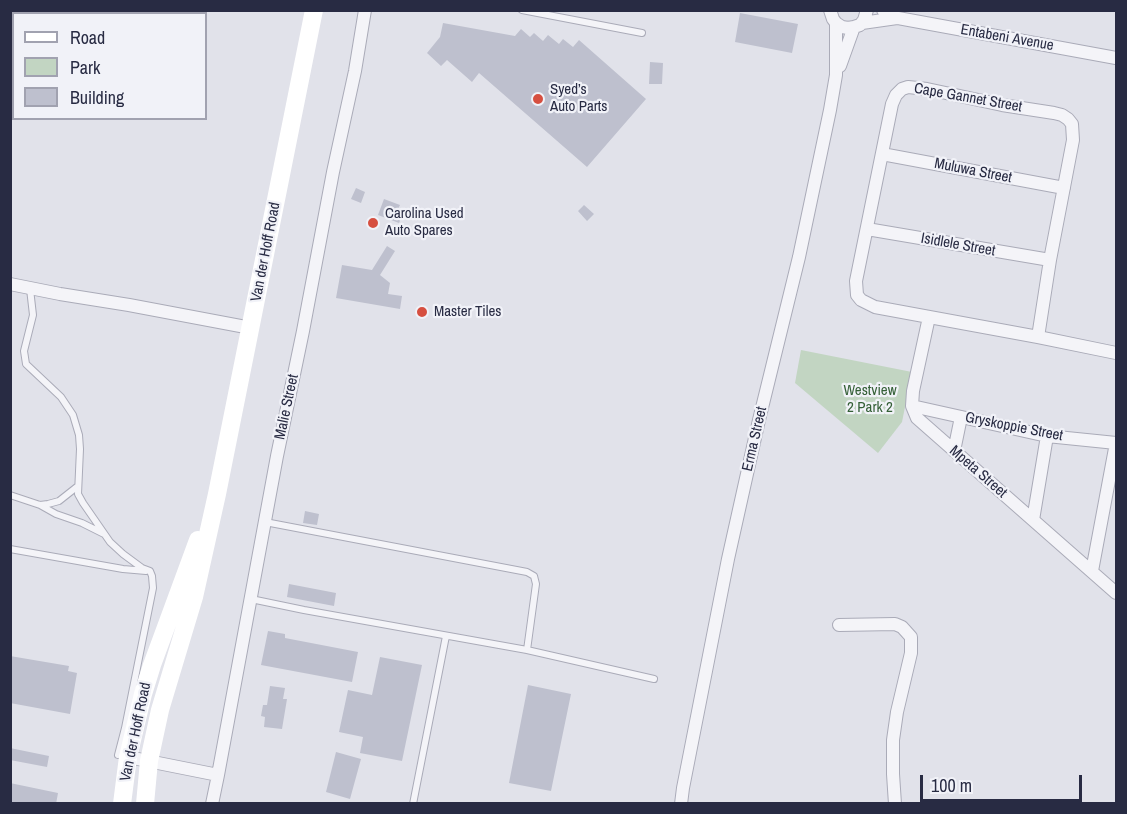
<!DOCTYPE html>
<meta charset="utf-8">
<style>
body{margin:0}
#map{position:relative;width:1127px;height:814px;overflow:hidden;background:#e1e2ea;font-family:"Archivo Narrow",sans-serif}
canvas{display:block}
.frame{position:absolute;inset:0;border:12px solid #282b43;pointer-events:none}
.legend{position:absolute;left:12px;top:12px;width:195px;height:108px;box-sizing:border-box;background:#f1f2f8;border:2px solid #a1a2b0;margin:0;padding:8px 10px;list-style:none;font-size:18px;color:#282b43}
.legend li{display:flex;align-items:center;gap:12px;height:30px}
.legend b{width:30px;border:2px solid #a1a2b0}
.scale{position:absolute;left:920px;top:775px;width:162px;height:27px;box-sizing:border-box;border:3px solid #282b43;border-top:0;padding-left:8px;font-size:18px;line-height:21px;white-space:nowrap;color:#282b43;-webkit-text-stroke:4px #f1f2f8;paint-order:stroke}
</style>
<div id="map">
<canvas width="1127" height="814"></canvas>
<div class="frame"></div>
<ul class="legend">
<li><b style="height:8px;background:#fff"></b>Road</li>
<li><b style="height:16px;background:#c2d5c2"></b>Park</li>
<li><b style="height:16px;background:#bec0ce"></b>Building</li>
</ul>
<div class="scale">100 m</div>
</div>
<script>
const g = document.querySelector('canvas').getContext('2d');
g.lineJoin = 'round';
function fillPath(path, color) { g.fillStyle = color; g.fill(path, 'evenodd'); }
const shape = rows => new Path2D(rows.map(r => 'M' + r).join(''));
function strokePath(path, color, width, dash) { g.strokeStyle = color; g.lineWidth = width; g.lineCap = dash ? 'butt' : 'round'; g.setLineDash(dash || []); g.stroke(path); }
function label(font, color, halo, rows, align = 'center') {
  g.font = font + ' "Archivo Narrow",sans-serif'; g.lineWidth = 4.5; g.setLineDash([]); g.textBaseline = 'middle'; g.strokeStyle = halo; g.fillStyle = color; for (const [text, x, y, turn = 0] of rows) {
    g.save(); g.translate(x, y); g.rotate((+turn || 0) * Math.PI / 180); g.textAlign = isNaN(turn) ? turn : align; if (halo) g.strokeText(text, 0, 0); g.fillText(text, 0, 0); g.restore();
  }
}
const green = shape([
 [801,350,912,372,902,422,878,453,795,383]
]);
const building = shape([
 [740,13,798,24,792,53,735,42],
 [443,23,515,36,521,29,530,37,534,33,543,41,548,35,559,44,563,39,573,47,579,40,646,99,587,167,479,73,472,82,447,60,441,66,427,53,440,37],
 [650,62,663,63,662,84,649,84],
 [356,188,365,192,361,203,351,199],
 [384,199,400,205,397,211,403,214,399,223,378,215],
 [584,205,594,214,587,221,578,211],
 [387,246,395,251,380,275,390,283,388,294,402,296,400,309,336,298,342,265,372,270],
 [305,511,319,514,317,525,303,523],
 [289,584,336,593,334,606,287,597],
 [268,631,285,634,285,638,358,652,352,682,261,665],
 [10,656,69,666,68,671,77,673,70,714,10,703],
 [380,657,422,665,402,761,360,753,363,737,339,732,348,690,372,695],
 [528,685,571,694,551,791,509,783],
 [270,686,285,688,283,699,287,699,282,729,264,727,265,717,261,716,263,705,267,705],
 [10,748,49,756,47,767,10,760],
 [336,752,361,759,350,799,326,792],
 [10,783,58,793,56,804,10,804]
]);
const lane = shape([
 [522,10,642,33],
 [30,289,33,315,24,351,26,364,61,397,73,415,79,435,80,449,78,494,83,503,110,542,123,554,142,568,150,571,152,576,153,588,125,728,118,755],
 [10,495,40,505,48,504,59,501,78,486],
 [40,505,56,514,82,523,104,534],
 [265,522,527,572,534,576,536,584,527,650],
 [10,549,123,569,146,571],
 [251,599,304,610,527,650,654,679],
 [413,804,446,636]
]);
const street = shape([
 [830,10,833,19,836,23,842,27,848,28,854,27,860,25,864,20,867,10],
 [883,10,898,18,1116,58],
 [862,23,897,18],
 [840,66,854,27],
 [882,154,1064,188],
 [867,229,1050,260],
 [10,284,60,294,129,305,251,328],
 [929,317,913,391,912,406,917,418,1116,593],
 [1038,337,1050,260,1073,140,1072,124,1068,119,1062,115,1054,113,1002,105,927,89,908,87,902,89,896,95,892,104,856,281,857,295,861,300,875,307,1038,337,1116,353],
 [912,406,1047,436,1116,443,1092,571],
 [954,451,961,417],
 [1033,520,1047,436],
 [839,625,895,624,902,627,911,637,911,653,897,712,893,740,893,774,895,804],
 [128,757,218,775],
 [212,804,218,775,277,456,303,331,333,172,355,71,365,10],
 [681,804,683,788,728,559,759,420,799,257,830,110,836,75,836,23]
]);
const secondary = shape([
 [122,804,128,757,143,694,152,665,198,540],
 [145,804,149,761,160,710,194,597,217,494,314,10]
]);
const markers = [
 [538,99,6,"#d64f40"],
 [373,223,6,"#d64f40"],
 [422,312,6,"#d64f40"]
];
const streetNames = [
 ["Entabeni Avenue",1007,38,10],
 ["Cape Gannet Street",968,98,10],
 ["Muluwa Street",973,171,11],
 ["Isidlele Street",958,245,10],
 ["Van der Hoff Road",266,252,-79],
 ["Malie Street",287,407,-78],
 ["Gryskoppie Street",1014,427,11],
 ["Erma Street",755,439,-77],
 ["Mpeta Street",978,472,41],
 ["Van der Hoff Road",136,732,-78]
];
const poiNames = [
 ["Syed’s",550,90],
 ["Auto Parts",550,107],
 ["Carolina Used",385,214],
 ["Auto Spares",385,231],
 ["Master Tiles",434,312]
];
const parkNames = [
 ["Westview",870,391],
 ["2 Park 2",870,408]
];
fillPath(green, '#c2d5c2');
fillPath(building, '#bec0ce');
strokePath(lane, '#aaabb8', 8);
strokePath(street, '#aaabb8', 14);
strokePath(lane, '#f4f4f8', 6);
strokePath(street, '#f4f4f8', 12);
strokePath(secondary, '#fff', 18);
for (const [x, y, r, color] of markers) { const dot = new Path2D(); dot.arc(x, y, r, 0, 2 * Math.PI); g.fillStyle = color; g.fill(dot); strokePath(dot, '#f1f2f8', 2); }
label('15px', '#282b43', '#f1f2f8', streetNames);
label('15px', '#282b43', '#f1f2f8', poiNames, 'left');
label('15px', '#356037', '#f1f2f8', parkNames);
</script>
